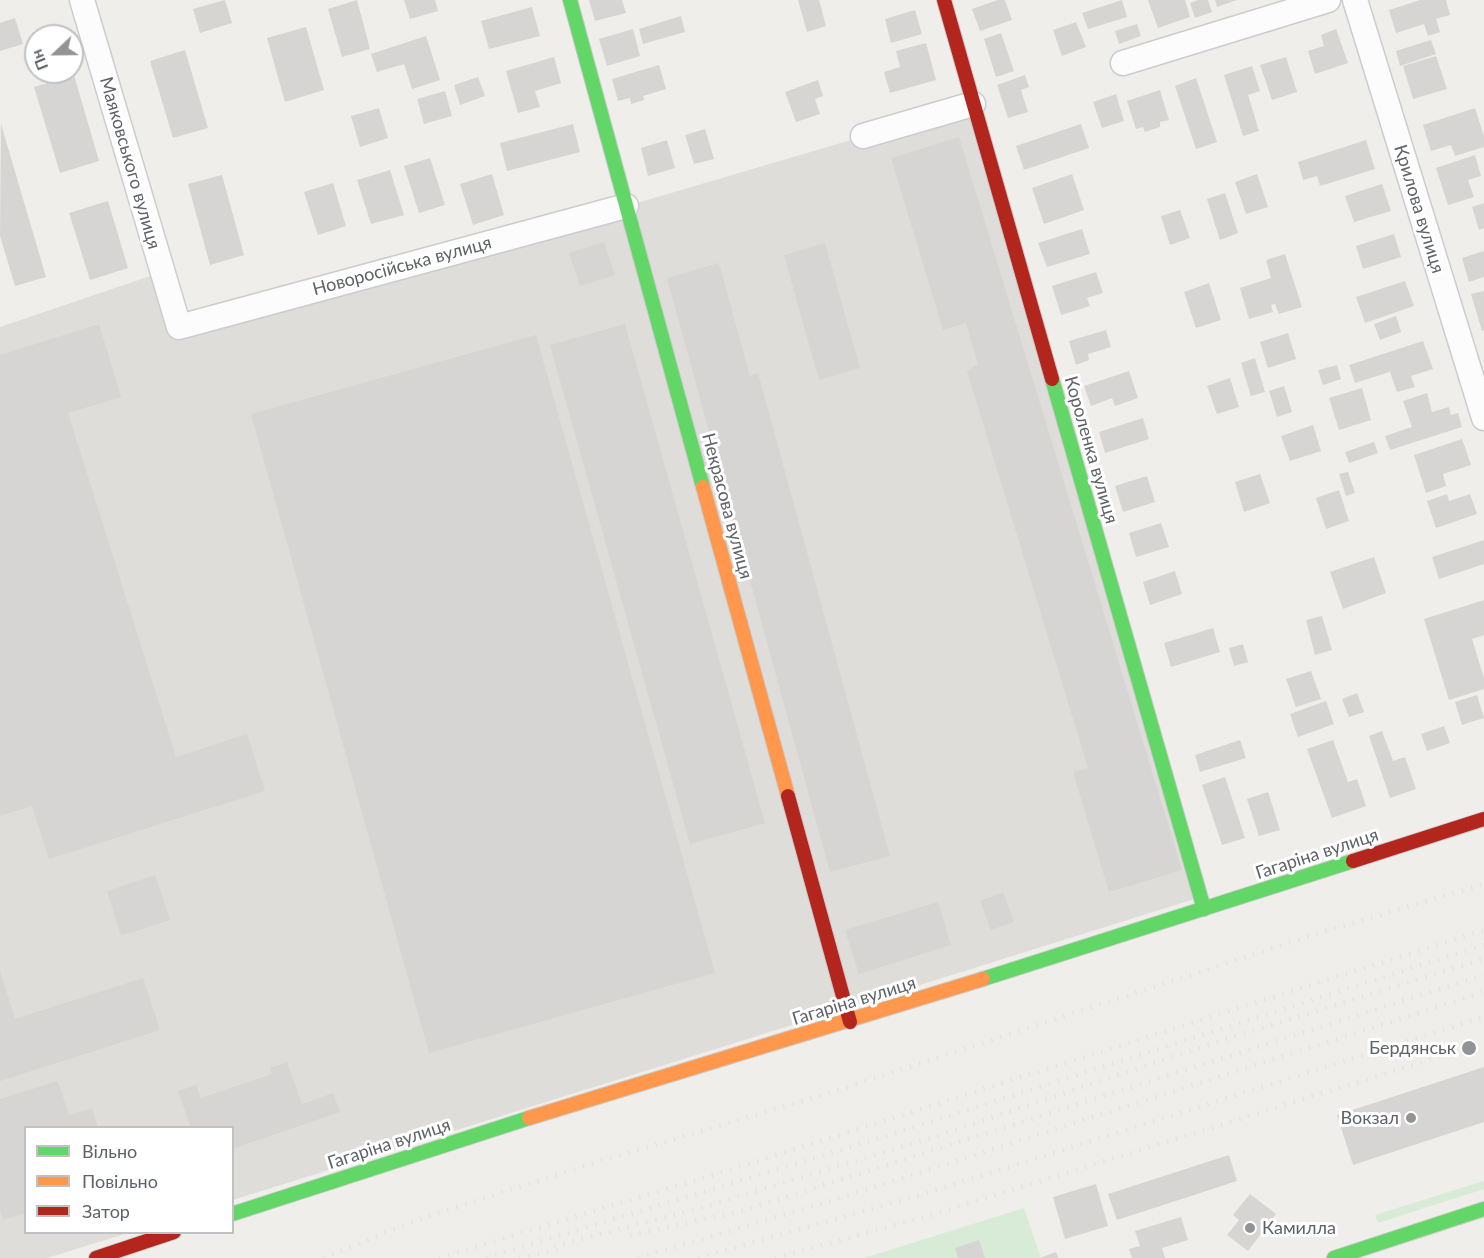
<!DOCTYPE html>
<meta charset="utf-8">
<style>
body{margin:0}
#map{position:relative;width:1484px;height:1258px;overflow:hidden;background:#efeeea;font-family:Lato,sans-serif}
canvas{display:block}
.legend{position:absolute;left:24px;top:1126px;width:210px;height:108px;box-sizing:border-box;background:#fff;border:2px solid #bfc1c3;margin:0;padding:8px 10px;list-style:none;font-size:18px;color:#5f6368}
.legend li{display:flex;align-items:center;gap:12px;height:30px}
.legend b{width:30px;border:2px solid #bfc1c3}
.north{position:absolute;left:24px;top:24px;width:60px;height:60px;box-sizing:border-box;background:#fff;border:2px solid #bfc1c3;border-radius:50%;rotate:248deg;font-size:16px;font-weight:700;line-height:24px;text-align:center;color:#5f6368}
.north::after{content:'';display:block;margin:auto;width:21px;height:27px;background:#919496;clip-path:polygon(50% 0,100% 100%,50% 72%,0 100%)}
</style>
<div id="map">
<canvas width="1484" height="1258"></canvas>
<ul class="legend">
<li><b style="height:8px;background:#63d668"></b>Вільно</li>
<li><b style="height:8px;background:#ff974d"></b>Повільно</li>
<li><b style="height:8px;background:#b3261e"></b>Затор</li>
</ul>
<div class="north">Пн</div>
</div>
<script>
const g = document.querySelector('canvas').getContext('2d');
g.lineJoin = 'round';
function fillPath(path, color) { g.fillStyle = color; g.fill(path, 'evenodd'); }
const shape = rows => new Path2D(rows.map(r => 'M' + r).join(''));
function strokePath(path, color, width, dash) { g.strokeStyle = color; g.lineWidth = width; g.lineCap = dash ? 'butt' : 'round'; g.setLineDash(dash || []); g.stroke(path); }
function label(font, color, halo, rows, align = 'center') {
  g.font = font + ' Lato,sans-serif'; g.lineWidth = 6; g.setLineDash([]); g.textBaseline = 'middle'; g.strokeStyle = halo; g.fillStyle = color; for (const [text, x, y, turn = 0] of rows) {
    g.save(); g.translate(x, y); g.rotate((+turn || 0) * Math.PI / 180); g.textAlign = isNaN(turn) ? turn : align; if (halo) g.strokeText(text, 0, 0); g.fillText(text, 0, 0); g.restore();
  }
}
const industrial = shape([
 [973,104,1201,897,233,1200,232,1128,26,1128,26,1232,128,1233,47,1258,0,1258,0,327,162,272,178,327,627,206]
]);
const green = shape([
 [1484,1181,1484,1189,1378,1223,1375,1215],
 [1024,1208,1041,1258,863,1258,874,1255]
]);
const building = shape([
 [225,0,232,23,200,33,193,9],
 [357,0,370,49,342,57,328,9],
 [404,0,435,0,438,11,410,19],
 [589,0,622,0,626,13,595,21],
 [798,0,819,0,826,26,807,32],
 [998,0,1005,0,1012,20,980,31,972,9],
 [1122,0,1127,17,1088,29,1082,13],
 [1148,0,1185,0,1190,17,1158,28],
 [1198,0,1208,0,1212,12,1195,18,1190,3],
 [1215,0,1237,0,1217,7],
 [1420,0,1446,0,1450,15,1436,19,1440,32,1428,36,1424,24,1396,33,1389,10],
 [532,7,540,36,489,49,481,21],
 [915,10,922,34,891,43,885,19],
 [681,16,685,32,643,44,639,29],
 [15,18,23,44,0,51,0,23],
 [1076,22,1086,47,1062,56,1053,30],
 [1137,24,1141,36,1119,44,1115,31],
 [306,27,324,90,285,102,267,38],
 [633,29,640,56,607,66,599,39],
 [1336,29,1348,63,1315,74,1308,51,1324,46,1321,35],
 [1001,33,1014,71,996,77,984,39],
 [426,36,440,80,412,89,404,64,377,72,371,54],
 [1431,40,1436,54,1400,66,1396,51],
 [926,43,936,80,890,93,884,72,900,67,896,51],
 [185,50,208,128,173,138,150,61],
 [1436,56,1447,89,1413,99,1403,66],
 [554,57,561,83,535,91,540,107,518,113,506,71],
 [1286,57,1297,92,1272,100,1260,65],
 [659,65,666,89,643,96,644,100,631,104,630,98,618,101,612,79],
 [1252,66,1260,91,1248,95,1259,131,1243,136,1224,75],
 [74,75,99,161,60,173,34,87],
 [1025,75,1029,87,1021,90,1028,112,1008,118,997,85],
 [478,77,485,96,460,105,454,85],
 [1196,78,1217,142,1196,149,1175,86],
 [818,80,823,96,815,99,820,114,796,122,785,92],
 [1160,90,1169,120,1160,122,1160,127,1145,132,1143,127,1136,129,1127,101],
 [445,91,452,116,424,124,417,99],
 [1116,94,1124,121,1102,128,1093,102],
 [379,108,388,138,360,147,351,116],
 [1475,108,1484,136,1484,147,1455,156,1451,145,1431,151,1423,125],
 [1,124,46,277,15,286,0,236],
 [573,124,580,152,507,171,500,143],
 [1081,124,1089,148,1024,170,1016,146],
 [705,129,714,159,694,164,685,135],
 [959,137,1182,870,1109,892,1073,772,1088,768,967,371,978,364,966,323,943,330,891,158],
 [667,140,675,168,648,176,641,148],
 [1366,140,1375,169,1320,186,1317,176,1303,180,1298,162],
 [1475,155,1481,176,1468,180,1474,197,1448,205,1436,168],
 [430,158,445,205,419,213,404,166],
 [390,170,404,215,371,224,357,180],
 [492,174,504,215,473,225,460,184],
 [1072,174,1084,210,1044,224,1032,188],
 [1257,174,1268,207,1246,214,1235,182],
 [222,175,244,255,210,265,188,184],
 [333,183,346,226,318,235,304,192],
 [1382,184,1391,211,1354,222,1345,196],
 [1225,193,1238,233,1220,240,1207,199],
 [108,201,128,268,90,280,69,213],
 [1484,203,1484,228,1479,230,1472,207],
 [1180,210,1190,238,1170,245,1161,216],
 [1082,229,1090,254,1047,267,1038,243],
 [1394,234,1401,257,1363,269,1356,246],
 [604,242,615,275,580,286,569,253],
 [825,243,860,368,819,380,784,255],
 [1484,251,1484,277,1469,282,1462,258],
 [1285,254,1302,307,1279,314,1275,304,1271,305,1273,312,1249,319,1240,288,1271,278,1266,260],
 [719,263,750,376,758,373,890,856,830,872,667,278],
 [1096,272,1103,293,1087,298,1090,306,1061,315,1052,286],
 [1405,281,1414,306,1365,323,1356,297],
 [1209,283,1221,320,1196,328,1184,292],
 [1484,291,1484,330,1482,331,1471,294],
 [1396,316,1401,332,1380,340,1374,324],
 [99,324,121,397,68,413,176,757,247,734,265,791,49,859,32,806,0,816,0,355],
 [625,324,765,823,690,844,550,345],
 [1106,330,1111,347,1088,354,1089,360,1076,365,1069,341],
 [1288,333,1296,359,1268,368,1260,342],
 [536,335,715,973,429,1053,251,414],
 [1423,341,1433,369,1411,376,1415,387,1397,392,1390,372,1355,383,1349,365],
 [1255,358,1265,392,1251,396,1241,363],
 [1337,365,1341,379,1323,385,1318,370],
 [1129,371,1138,398,1115,406,1112,398,1091,406,1084,386],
 [1230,378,1239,407,1217,414,1207,386],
 [1284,386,1292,412,1277,417,1269,391],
 [1362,388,1371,420,1339,430,1329,398],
 [1427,393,1432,412,1449,407,1451,415,1458,413,1462,427,1390,450,1385,436,1412,427,1403,401],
 [1143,418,1149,439,1105,453,1099,432],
 [1313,425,1321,451,1290,461,1281,436],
 [1462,439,1471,465,1443,474,1446,486,1426,493,1414,455],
 [1374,442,1378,453,1349,463,1345,452],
 [1348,472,1355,493,1346,496,1339,474],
 [1260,474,1270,503,1244,512,1235,482],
 [1147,476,1155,502,1123,512,1115,486],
 [1339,490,1349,521,1326,529,1316,498],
 [1447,494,1449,501,1470,494,1477,514,1436,528,1427,501],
 [1161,523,1169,547,1136,557,1129,533],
 [1484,540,1484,564,1439,579,1432,557],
 [1374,557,1386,593,1343,609,1330,572],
 [1175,571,1182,594,1150,605,1143,582],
 [1484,600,1484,635,1472,639,1484,678,1484,689,1449,700,1424,619],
 [1322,616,1332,650,1315,655,1306,620],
 [1213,628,1220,652,1171,667,1164,643],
 [1243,644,1248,662,1234,666,1229,648],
 [1311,671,1321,699,1296,707,1286,679],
 [1357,693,1364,712,1349,717,1342,699],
 [1477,695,1484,718,1462,725,1455,702],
 [1326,701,1334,724,1298,737,1290,714],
 [1444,726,1450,743,1427,751,1421,734],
 [1382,731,1393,761,1405,757,1416,789,1390,798,1369,736],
 [1240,740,1246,758,1200,772,1195,755],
 [1333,740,1348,782,1357,779,1366,806,1332,818,1307,749],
 [1225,777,1245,838,1222,845,1202,785],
 [1268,792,1280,830,1259,836,1247,799],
 [155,875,170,920,121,936,107,891],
 [1003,892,1014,922,991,930,980,901],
 [938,902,951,945,859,974,845,930],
 [0,971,15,1019,143,978,160,1030,0,1081],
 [287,1062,302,1104,333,1093,340,1112,232,1149,232,1128,191,1128,178,1091,196,1085,201,1098,272,1074,270,1068],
 [1484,1067,1484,1122,1353,1165,1337,1115],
 [58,1081,69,1115,92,1108,98,1128,26,1128,26,1213,3,1220,0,1211,0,1099],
 [1229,1155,1237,1181,1117,1220,1108,1194],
 [1096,1184,1108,1226,1065,1239,1053,1197],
 [1250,1194,1276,1214,1248,1251,1227,1235,1239,1220,1233,1215],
 [1181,1217,1188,1240,1162,1248,1165,1258,1132,1258,1129,1249,1140,1246,1135,1231],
 [979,1240,985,1258,958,1258,955,1248],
 [1056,1252,1058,1258,1040,1258]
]);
const street = shape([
 [82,0,179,327,626,206],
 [1355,0,1484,418],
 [1123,63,1328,0],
 [863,136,973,104]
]);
const fast = shape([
 [570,0,703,487],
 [1052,379,1204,909],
 [983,979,1353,861],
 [232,1214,529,1118],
 [1334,1258,1484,1209]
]);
const slow = shape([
 [703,487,788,796],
 [529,1118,983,979]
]);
const jam = shape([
 [944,0,1052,379],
 [788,796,850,1022],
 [1353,861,1484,819],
 [96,1258,174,1232]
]);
const rail = shape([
 [630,1235,742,1211,1484,975],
 [554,1246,701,1208,928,1139,1223,1040,1484,959],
 [323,1258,422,1218,594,1163,826,1094,1313,935,1484,884],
 [439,1258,723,1172,1484,930],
 [486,1258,864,1143,1484,945],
 [519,1258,563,1249],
 [638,1258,837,1199,1484,992],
 [698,1258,917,1196,1484,1017],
 [775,1258,928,1216,1484,1043]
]);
const markers = [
 [1469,1048,8,"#919496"],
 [1411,1118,6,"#919496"],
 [1250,1228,6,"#919496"]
];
const streetNames = [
 ["Маяковського вулиця",130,163,74],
 ["Крилова вулиця",1419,209,73],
 ["Новоросійська вулиця",402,266,-15],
 ["Короленка вулиця",1091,450,74],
 ["Некрасова вулиця",727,506,75],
 ["Гагаріна вулиця",1317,854,-18],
 ["Гагаріна вулиця",854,1001,-17],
 ["Гагаріна вулиця",389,1144,-18]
];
const poiNames = [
 ["Бердянськ",1456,1048],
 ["Вокзал",1399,1118],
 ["Камилла",1262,1228,"left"]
];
fillPath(industrial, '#dfddda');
fillPath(green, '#d8ebd6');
fillPath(building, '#d6d5d3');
strokePath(street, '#cbcccc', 27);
strokePath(fast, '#cacacb', 16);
strokePath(slow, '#cacacb', 16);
strokePath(jam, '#cacacb', 16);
strokePath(street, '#fdfcfc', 24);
strokePath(fast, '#63d668', 14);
strokePath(slow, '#ff974d', 14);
strokePath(jam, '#b3261e', 14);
strokePath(rail, '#e4e4e4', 4.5, [1.5, 8]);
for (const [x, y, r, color] of markers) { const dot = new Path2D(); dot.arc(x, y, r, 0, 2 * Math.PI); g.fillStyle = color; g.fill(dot); strokePath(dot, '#fff', 2); }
label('18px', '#5f6368', '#fff', streetNames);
label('18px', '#5f6368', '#fff', poiNames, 'right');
</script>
